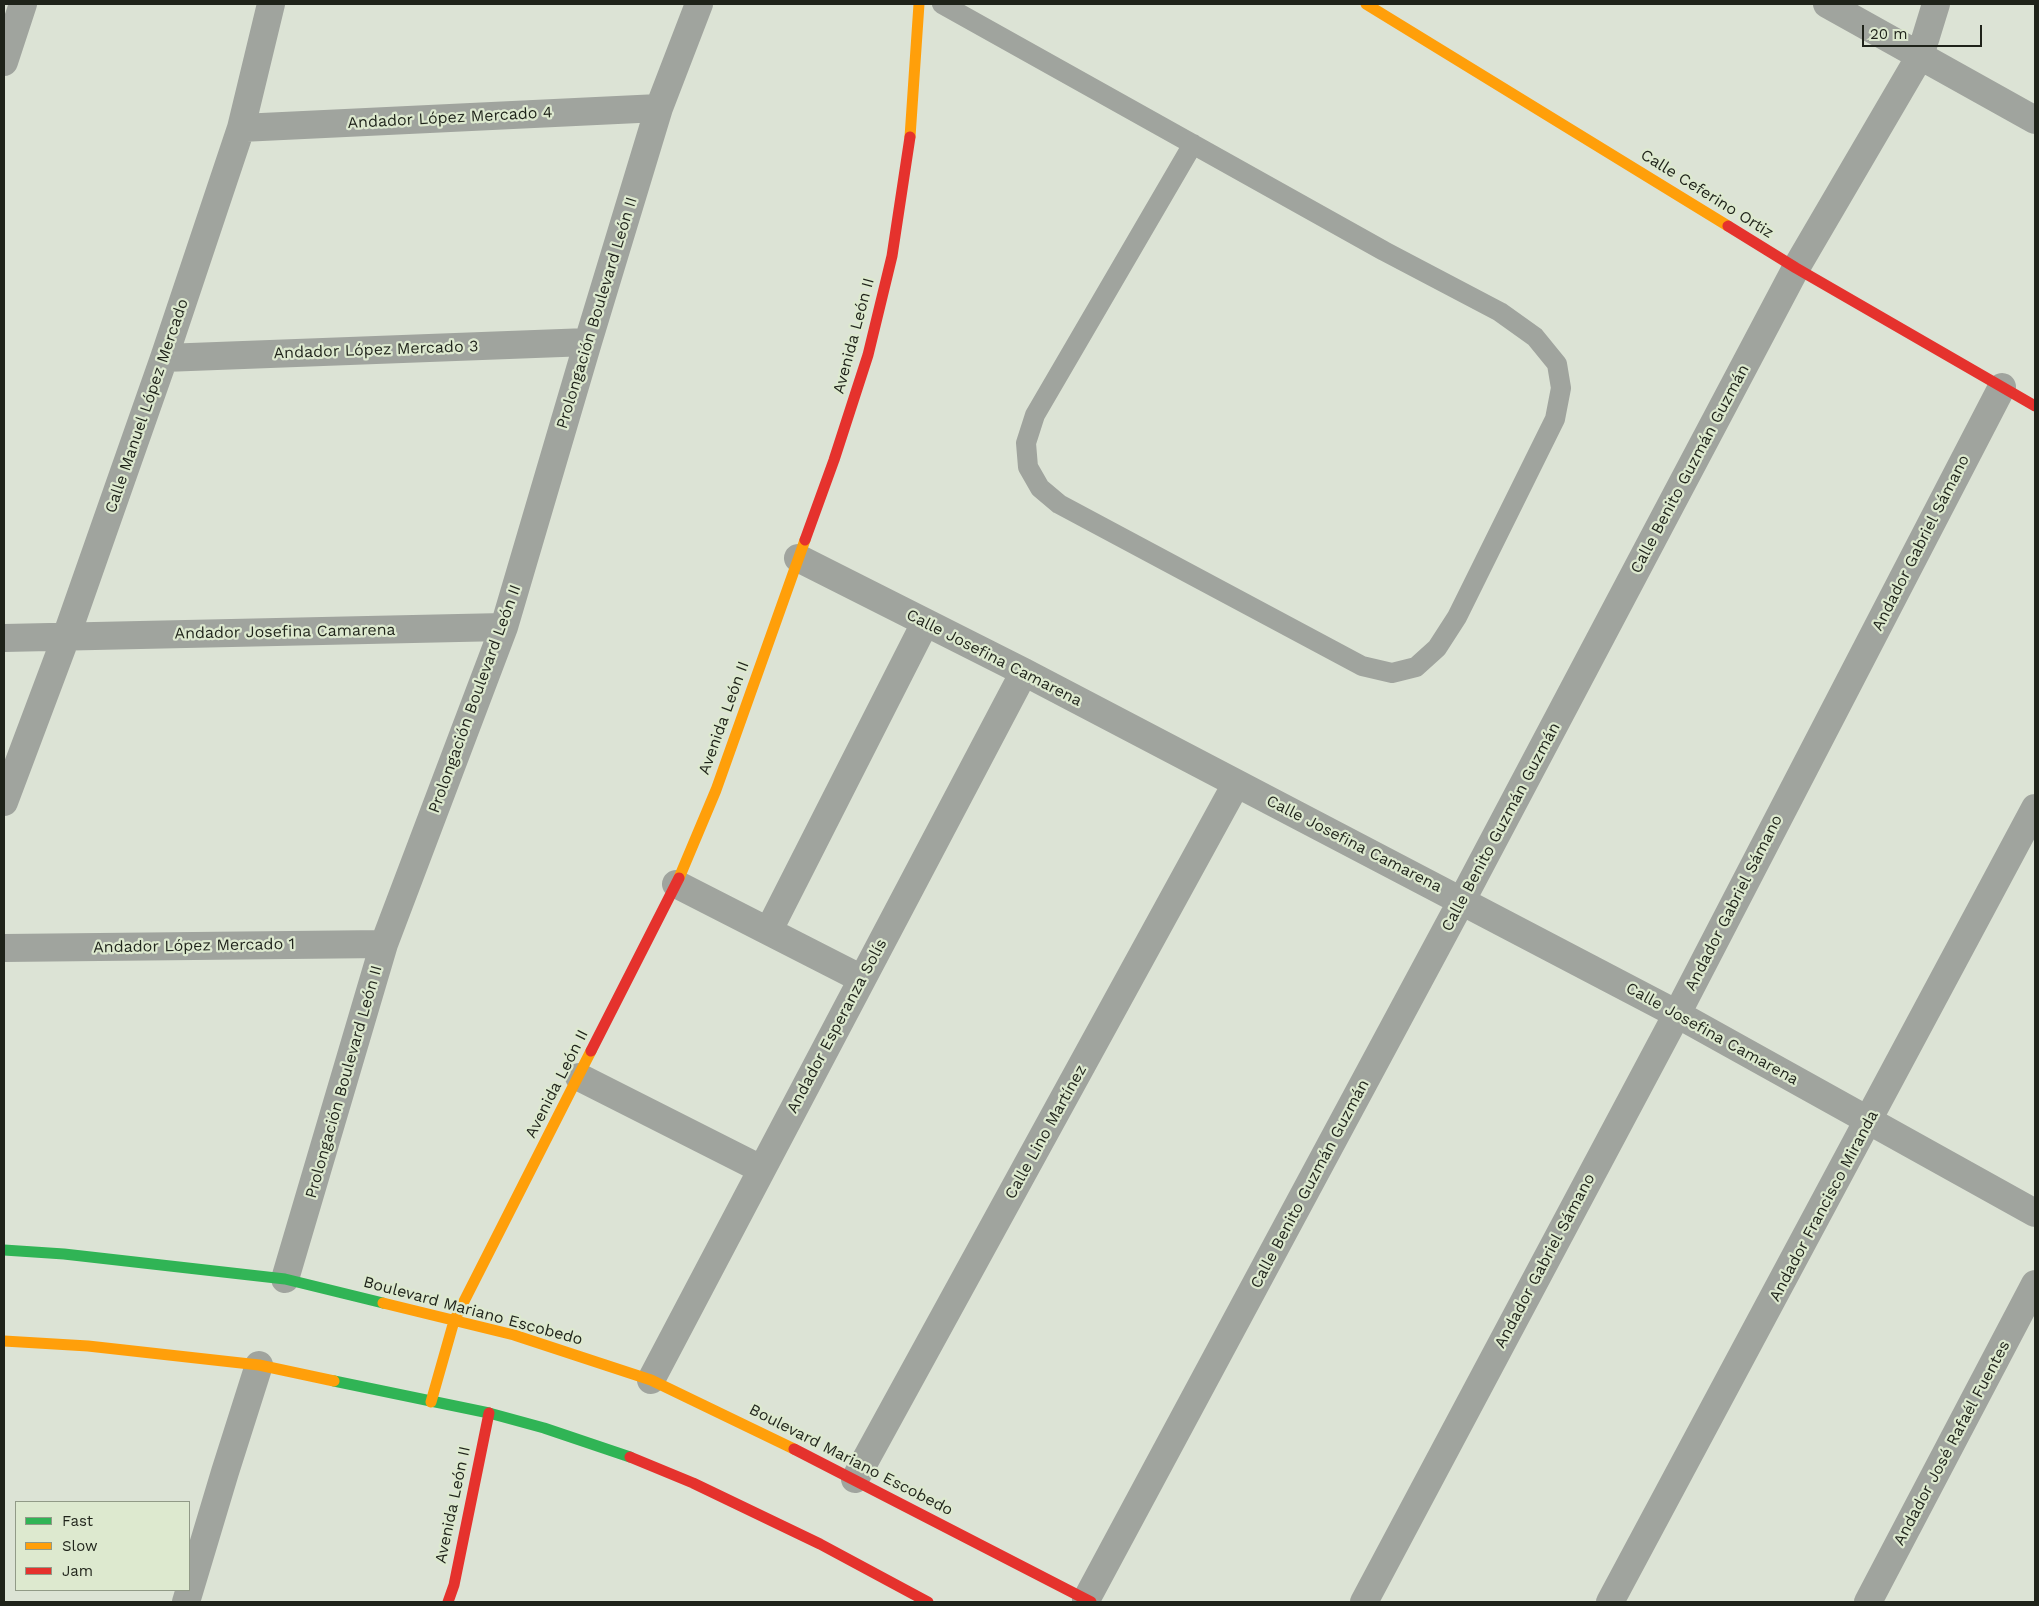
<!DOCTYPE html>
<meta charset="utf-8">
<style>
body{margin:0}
#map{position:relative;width:2039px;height:1606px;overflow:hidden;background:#dce3d5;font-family:"Work Sans",sans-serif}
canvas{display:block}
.frame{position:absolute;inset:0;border:5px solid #1f231a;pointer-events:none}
.legend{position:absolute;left:15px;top:1501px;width:175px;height:90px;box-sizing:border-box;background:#dde9cf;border:1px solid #919a87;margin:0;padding:6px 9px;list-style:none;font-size:15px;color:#1f231a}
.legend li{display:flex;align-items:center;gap:10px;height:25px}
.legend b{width:25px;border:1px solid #919a87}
.scale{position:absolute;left:1862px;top:25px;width:120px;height:22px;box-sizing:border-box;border:2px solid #1f231a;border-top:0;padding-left:6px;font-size:15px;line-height:18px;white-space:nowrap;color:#1f231a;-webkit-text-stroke:4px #dde9cf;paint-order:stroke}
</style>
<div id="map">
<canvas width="2039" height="1606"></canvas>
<div class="frame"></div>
<ul class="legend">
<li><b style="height:6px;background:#30b455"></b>Fast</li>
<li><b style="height:6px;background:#ff9f0a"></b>Slow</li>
<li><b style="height:6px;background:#e5322d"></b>Jam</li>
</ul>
<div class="scale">20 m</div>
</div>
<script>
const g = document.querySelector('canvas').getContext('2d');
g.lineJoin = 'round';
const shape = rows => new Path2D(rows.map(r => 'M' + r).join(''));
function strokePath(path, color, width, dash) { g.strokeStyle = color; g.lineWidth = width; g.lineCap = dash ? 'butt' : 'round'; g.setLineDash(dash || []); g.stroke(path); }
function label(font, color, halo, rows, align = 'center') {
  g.font = font + ' "Work Sans",sans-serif'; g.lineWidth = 4.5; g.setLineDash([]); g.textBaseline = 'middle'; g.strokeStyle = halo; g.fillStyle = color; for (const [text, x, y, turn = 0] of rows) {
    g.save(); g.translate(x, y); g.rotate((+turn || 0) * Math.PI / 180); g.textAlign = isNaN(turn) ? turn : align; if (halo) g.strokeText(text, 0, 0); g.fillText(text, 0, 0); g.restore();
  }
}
const lane = shape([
 [942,4,1384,251,1500,312,1535,337,1557,364,1561,388,1555,419,1457,617,1437,648,1416,667,1392,673,1362,666,1059,504,1040,488,1028,467,1026,443,1035,415,1193,144]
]);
const street = shape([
 [1827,4,2035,120],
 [4,62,23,4],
 [241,128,659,108],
 [164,358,588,342],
 [798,558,1024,672,1677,1014,2035,1213],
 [4,638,504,627],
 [4,802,66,637,164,358,241,128,271,4],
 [676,884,862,979],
 [769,930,925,623],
 [4,948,384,944],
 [579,1077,761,1169],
 [285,1279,384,944,504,627,588,342,659,108,699,4],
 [651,1380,1024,672],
 [855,1479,1236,784],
 [1086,1600,1462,900,1796,268,1920,56,1936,4],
 [186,1602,225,1472,259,1365],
 [1364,1602,1677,1014,2002,387],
 [1610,1602,2035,808],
 [1868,1602,2035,1284]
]);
const fast = shape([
 [4,1250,64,1254,285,1279,383,1303],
 [334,1381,489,1413,544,1428,630,1457]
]);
const slow = shape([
 [1366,4,1728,226],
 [910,137,919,4],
 [679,878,716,790,805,540],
 [383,1303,514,1335,651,1380,794,1449],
 [4,1341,88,1346,259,1365,334,1381],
 [431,1402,454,1321,591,1051]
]);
const jam = shape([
 [1728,226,1796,268,2035,406],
 [805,540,834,460,868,355,892,256,910,137],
 [591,1051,679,878],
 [794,1449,1091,1602],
 [630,1457,693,1483,820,1544,928,1602],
 [448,1602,454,1585,489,1413]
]);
const streetNames = [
 ["Andador López Mercado 4",450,118,-3],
 ["Calle Ceferino Ortiz",1707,194,32],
 ["Prolongación Boulevard León II",597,313,-73],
 ["Avenida León II",854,336,-75],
 ["Andador López Mercado 3",376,350,-2],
 ["Calle Manuel López Mercado",147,406,-71],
 ["Calle Benito Guzmán Guzmán",1690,469,-62],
 ["Andador Gabriel Sámano",1921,543,-63],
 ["Andador Josefina Camarena",285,632,-1],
 ["Calle Josefina Camarena",994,658,27],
 ["Prolongación Boulevard León II",475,699,-70],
 ["Avenida León II",724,718,-70],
 ["Calle Benito Guzmán Guzmán",1501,827,-62],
 ["Calle Josefina Camarena",1354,844,27],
 ["Andador Gabriel Sámano",1734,903,-63],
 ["Andador López Mercado 1",194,946,-1],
 ["Andador Esperanza Solís",837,1026,-62],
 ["Calle Josefina Camarena",1712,1034,29],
 ["Prolongación Boulevard León II",344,1082,-74],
 ["Avenida León II",557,1084,-63],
 ["Calle Lino Martínez",1046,1132,-61],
 ["Calle Benito Guzmán Guzmán",1310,1184,-62],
 ["Andador Francisco Miranda",1824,1206,-62],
 ["Andador Gabriel Sámano",1545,1261,-62],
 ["Boulevard Mariano Escobedo",473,1311,15],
 ["Andador José Rafaél Fuentes",1952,1443,-62],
 ["Boulevard Mariano Escobedo",851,1460,27],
 ["Avenida León II",453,1505,-78]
];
strokePath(lane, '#a0a49e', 20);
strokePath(street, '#a0a49e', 28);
strokePath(fast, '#30b455', 11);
strokePath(slow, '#ff9f0a', 11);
strokePath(jam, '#e5322d', 11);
label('16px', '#1f231a', '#dde9cf', streetNames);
</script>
